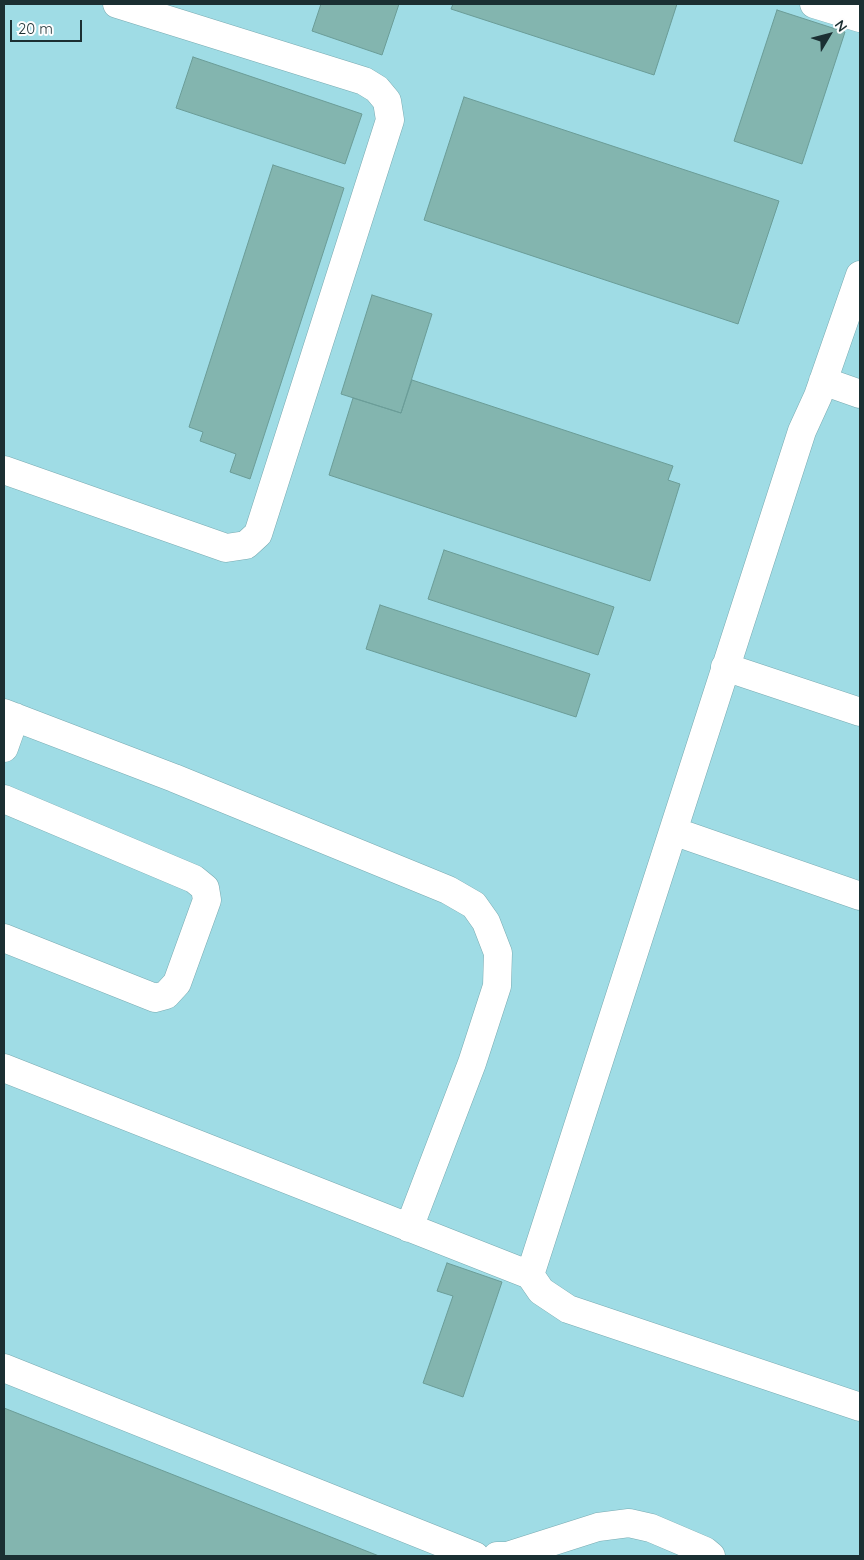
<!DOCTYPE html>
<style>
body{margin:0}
#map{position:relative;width:864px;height:1560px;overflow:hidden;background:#b4e7ef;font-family:Quicksand,sans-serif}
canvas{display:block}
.frame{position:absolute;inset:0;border:5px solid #1b2f32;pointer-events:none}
.north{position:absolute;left:804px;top:10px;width:50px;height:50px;-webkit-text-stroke:4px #fdfdfd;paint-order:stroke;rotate:53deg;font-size:14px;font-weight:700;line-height:20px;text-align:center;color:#1b2f32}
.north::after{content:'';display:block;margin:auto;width:18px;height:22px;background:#1b2f32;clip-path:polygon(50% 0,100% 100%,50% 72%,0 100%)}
.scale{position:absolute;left:10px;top:20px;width:72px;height:22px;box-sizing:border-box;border:2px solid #1b2f32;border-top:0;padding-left:6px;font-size:15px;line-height:18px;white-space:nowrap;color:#1b2f32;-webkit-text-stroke:4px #fdfdfd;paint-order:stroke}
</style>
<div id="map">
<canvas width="864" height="1560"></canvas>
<div class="frame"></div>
<div class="north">N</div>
<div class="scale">20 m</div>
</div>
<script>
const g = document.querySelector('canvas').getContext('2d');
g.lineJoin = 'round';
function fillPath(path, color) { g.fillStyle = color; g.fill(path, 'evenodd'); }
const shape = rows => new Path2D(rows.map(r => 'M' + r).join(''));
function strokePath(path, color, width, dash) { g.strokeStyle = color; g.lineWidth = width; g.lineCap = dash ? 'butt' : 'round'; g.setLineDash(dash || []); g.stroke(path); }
const built = shape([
 [4,4,860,4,860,1556,4,1556]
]);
const building = shape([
 [321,4,399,4,382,55,312,31,321,4],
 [453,4,677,4,654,75,451,9,453,4],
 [777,10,845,32,802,164,734,141,777,10],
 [193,57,362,114,345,164,176,108,193,57],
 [464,97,779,201,738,324,424,220,464,97],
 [273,165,344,188,250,479,230,472,236,454,200,441,203,432,189,427,273,165],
 [372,295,432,314,401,413,341,394,372,295],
 [412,380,673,466,668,480,680,484,650,581,329,475,353,398,401,413,412,380],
 [444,550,614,607,598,655,428,599,444,550],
 [380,605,590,674,576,717,366,649,380,605],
 [447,1263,502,1282,463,1397,423,1383,453,1296,437,1291,447,1263],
 [4,1408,379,1556,4,1556,4,1408]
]);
const minor = shape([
 [814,4,860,18],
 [823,381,860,394],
 [4,470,226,548,246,545,258,534,390,120,387,101,377,89,364,81,117,4],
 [725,667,860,712],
 [4,713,174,778,448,890,474,905,486,922,498,953,497,986,472,1063,409,1228],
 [4,748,15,717],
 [4,799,194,879,205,888,207,900,177,983,166,995,155,998,4,938],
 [673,831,860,896],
 [4,1068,530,1275,541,1291,568,1309,860,1407],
 [530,1275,802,431,818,396,860,275],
 [4,1368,475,1556],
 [497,1556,507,1556,598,1527,629,1523,651,1528,705,1551,711,1556]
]);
fillPath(built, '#9fdce5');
fillPath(building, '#83b5af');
strokePath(building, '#6b9d98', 1);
strokePath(minor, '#79abb2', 29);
strokePath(minor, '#fff', 28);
</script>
